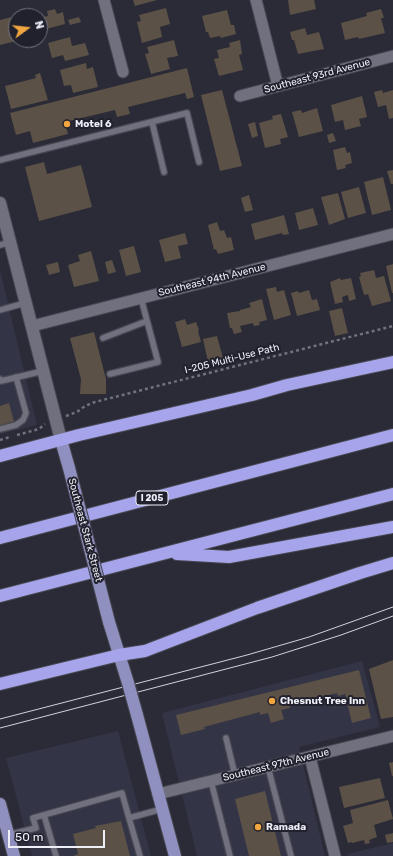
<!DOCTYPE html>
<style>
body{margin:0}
#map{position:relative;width:393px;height:856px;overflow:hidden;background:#2a2b37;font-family:Rubik,sans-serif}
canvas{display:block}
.north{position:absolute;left:8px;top:8px;width:40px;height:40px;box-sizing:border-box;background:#21212d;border:1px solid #73737e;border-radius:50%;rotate:75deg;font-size:11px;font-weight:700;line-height:16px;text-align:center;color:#eeeff7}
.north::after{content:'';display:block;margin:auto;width:14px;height:18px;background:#f1a63f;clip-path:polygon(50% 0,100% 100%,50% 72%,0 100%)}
.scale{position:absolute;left:8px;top:830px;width:97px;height:18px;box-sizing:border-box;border:2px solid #eeeff7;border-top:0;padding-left:5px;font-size:12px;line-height:14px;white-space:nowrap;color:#eeeff7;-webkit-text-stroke:3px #21212d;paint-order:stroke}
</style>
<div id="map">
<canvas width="393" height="856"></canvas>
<div class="north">N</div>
<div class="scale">50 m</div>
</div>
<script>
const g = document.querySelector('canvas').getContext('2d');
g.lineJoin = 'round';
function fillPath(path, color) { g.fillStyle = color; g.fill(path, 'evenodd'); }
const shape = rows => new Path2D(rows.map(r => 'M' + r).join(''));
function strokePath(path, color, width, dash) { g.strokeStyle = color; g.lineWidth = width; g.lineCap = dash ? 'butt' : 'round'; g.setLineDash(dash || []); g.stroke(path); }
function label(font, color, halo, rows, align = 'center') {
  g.font = font + ' Rubik,sans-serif'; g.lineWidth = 4; g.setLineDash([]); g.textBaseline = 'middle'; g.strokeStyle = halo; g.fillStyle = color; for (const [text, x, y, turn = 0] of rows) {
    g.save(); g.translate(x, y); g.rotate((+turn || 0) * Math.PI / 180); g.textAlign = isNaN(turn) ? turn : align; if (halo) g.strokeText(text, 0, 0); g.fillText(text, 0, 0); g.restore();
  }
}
const built = shape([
 [0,270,37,425,0,434],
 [362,661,380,727,299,747,325,856,197,856,162,713],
 [118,731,151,856,32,856,6,758],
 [393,843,393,856,348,856,347,854]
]);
const building = shape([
 [133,0,157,0,135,6],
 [288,0,314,0,316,9,290,15],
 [166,8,170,24,160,27,162,37,142,43,137,22,141,21,139,15],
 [55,9,57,14,63,12,65,24,46,29,43,17,48,16,47,11],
 [381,9,384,18,381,18,385,33,359,39,358,37,345,40,341,23,367,16,366,13],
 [227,10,231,25,234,25,236,34,221,38,220,36,210,38,208,32,206,32,202,16],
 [16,16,16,41,0,45,0,20],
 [79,17,81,22,70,25,68,20],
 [305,28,307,35,319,32,324,49,298,54,294,40,292,40,290,32],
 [70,37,72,46,85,43,89,55,65,61,63,55,52,58,48,43],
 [174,40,178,56,167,58,170,69,151,74,145,54,149,53,147,47],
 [240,40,242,54,239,55,243,70,219,76,214,59,219,58,217,50,230,47,229,43],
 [86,63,87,69,93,67,98,87,73,93,71,85,64,86,60,70],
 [187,68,194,97,187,99,185,93,128,107,130,114,117,117,115,110,65,122,68,134,33,143,30,131,16,135,10,113],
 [40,73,48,100,11,109,5,86,36,78,35,75],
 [222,90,242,166,220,171,201,95],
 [382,90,383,93,393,90,393,118,389,119,386,105,378,107,374,92],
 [362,96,367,117,359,119,361,126,345,130,343,120,335,122,331,105],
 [317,108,323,131,299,137,292,112,301,110,302,113],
 [281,114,288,137,280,139,281,144,265,148,259,123,273,119,272,116],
 [255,122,258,136,252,138,248,124],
 [333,133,336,141,329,143,327,135],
 [345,147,347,153,350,152,352,163,345,165,346,168,337,170,333,150],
 [44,162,47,174,81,165,92,207,39,221,25,167],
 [393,170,393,184,391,184,387,171],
 [383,177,391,210,372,215,364,182],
 [359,187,366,213,348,218,341,192],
 [338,193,345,219,329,225,321,197],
 [249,195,253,210,245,212,241,198],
 [313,208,318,225,299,230,295,213],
 [284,215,289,234,283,235,282,233,255,240,251,224],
 [217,222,220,231,224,230,227,238,231,237,234,250,218,254,216,249,214,250,208,225],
 [185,233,188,244,178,246,181,258,165,262,159,240],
 [134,246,141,272,126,276,119,250],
 [91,251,99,281,74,287,68,265,80,261,78,255],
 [112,260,116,272,108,274,105,262],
 [58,262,60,272,49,275,46,265],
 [393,264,393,293,392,293,386,266],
 [374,270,376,278,384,276,391,301,372,306,368,294,364,295,359,277,361,276,360,273],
 [340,278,341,280,351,278,356,299,349,301,348,295,342,297,343,302,335,304,330,282],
 [276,287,277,292,284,290,291,315,274,320,266,289],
 [309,290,312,300,317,299,320,310,297,316,291,293,298,291,299,293],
 [262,299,267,320,259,322,260,325,254,326,253,323,240,326,242,332,234,334,232,328,230,328,227,313,240,311,240,310,251,307,249,303],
 [342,308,348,333,335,336,329,311],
 [185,319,187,325,196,322,199,330,198,331,201,342,182,347,175,322],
 [94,332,106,379,106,394,80,394,81,379,70,338],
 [217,336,223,358,208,362,203,339],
 [9,403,14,422,0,426,0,406],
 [393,660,393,717,381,719,369,669],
 [359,670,371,718,352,723,345,694,338,696,337,693,290,706,290,708,281,710,284,719,271,723,268,713,260,715,260,712,204,727,205,729,181,735,176,715],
 [393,762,393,776,392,776,389,763],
 [380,778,385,798,344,808,339,787],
 [265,791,281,856,249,856,235,799],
 [388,800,393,819,374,825,377,837,369,840,370,843,365,844,364,840,352,843,352,842,348,843,343,826,353,823,350,810],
 [121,821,130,856,73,856,78,854,73,834,96,828,95,826],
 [393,833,393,842,387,843,385,835]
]);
const path = shape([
 [66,416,77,412,85,406,95,402,393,326],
 [17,435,39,429,45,424],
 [0,440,10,437]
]);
const lane = shape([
 [152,122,164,172],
 [0,160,187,113,199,162],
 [0,245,10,242],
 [0,310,25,303],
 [103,338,147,321],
 [110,374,158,362,141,298],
 [0,379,1,381,43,371],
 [0,429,16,425,23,420,26,413,16,377],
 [226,738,235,775],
 [268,767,291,856],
 [211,781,230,856],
 [44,815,56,856],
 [129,818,140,856],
 [8,835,36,828,33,818,122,793,129,818,162,809]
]);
const street = shape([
 [104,0,123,72],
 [256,0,278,86],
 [240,96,393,56],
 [32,326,393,234],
 [310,757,335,856],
 [158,794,393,736]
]);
const secondary = shape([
 [0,203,61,440]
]);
const primary = shape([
 [61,440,69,468],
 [109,622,128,683],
 [137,715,175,856],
 [0,804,14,856]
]);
const highway = shape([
 [0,456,79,435,252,395,287,385,393,362],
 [0,538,393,435],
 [177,554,229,557,393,527],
 [0,596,393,494],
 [0,684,119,655,145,651,257,608,360,573,393,563]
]);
const tram = shape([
 [0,719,247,655,309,637,393,607],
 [0,728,272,657,341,635,393,616]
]);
const primaryBridge = shape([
 [69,468,109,622],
 [128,683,137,715]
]);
const markers = [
 [67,124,4,"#f1a63f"],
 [272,701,4,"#f1a63f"],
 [258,827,4,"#f1a63f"]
];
const shields = [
 [152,498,32]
];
const shieldNames = [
 ["I 205",152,498]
];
const streetNames = [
 ["Southeast 93rd Avenue",317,76,-15],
 ["Southeast 94th Avenue",212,280,-14],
 ["I-205 Multi-Use Path",232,359,-14],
 ["Southeast Stark Street",85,530,75],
 ["Southeast 97th Avenue",276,765,-14]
];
const poiNames = [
 ["Motel 6",75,124],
 ["Chesnut Tree Inn",280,701],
 ["Ramada",266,827]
];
fillPath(built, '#333446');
fillPath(building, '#5b5146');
strokePath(lane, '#484852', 8);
strokePath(street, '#484852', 13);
strokePath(secondary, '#484852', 14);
strokePath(primary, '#484852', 14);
strokePath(highway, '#484852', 14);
strokePath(path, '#70717c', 2.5, [3, 3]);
strokePath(lane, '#70707f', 5.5);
strokePath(street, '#70707f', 11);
strokePath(secondary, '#70707f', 12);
strokePath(primary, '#9090c0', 12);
strokePath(highway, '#a6a5eb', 12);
strokePath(tram, '#d1d2db', 1);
strokePath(primaryBridge, '#484852', 14, []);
strokePath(primaryBridge, '#9090c0', 12);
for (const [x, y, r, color] of markers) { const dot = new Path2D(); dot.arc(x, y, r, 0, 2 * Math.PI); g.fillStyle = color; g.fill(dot); strokePath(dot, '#21212d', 1.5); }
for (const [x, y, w] of shields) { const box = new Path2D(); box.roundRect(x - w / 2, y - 7, w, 14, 3); g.fillStyle = '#21212d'; g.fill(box); strokePath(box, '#eeeff7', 1); }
label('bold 9px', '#eeeff7', null, shieldNames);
label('10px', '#eeeff7', '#21212d', streetNames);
label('bold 10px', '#eeeff7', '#21212d', poiNames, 'left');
</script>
